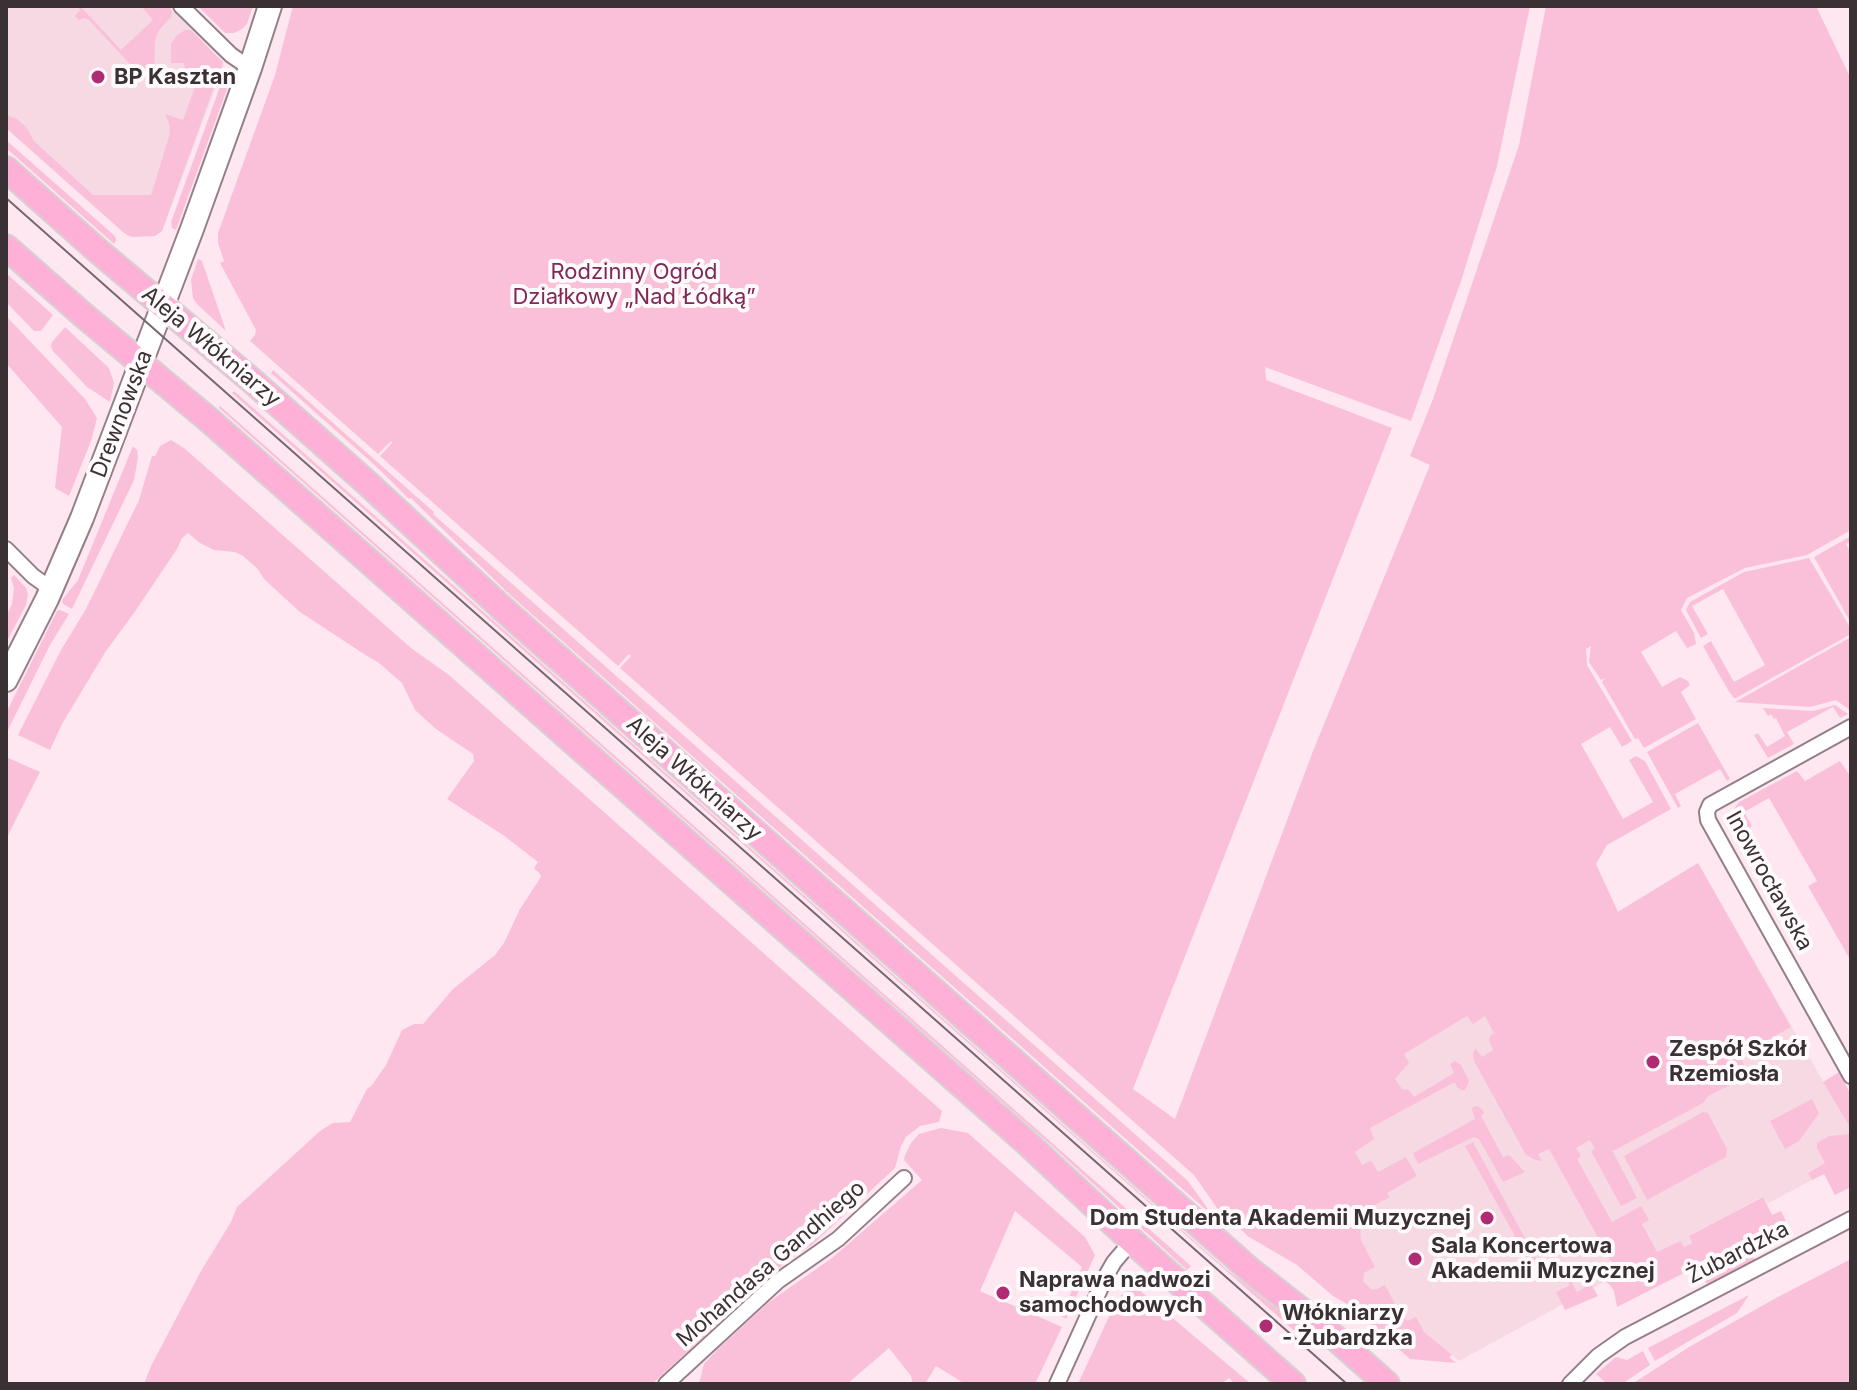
<!DOCTYPE html>
<meta charset="utf-8">
<style>
body{margin:0}
#map{position:relative;width:1857px;height:1390px;overflow:hidden;background:#fee7f0;font-family:Inter,sans-serif}
canvas{display:block}
.frame{position:absolute;inset:0;border:8px solid #3a3135;pointer-events:none}
</style>
<div id="map">
<canvas width="1857" height="1390"></canvas>
<div class="frame"></div>
</div>
<script>
const g = document.querySelector('canvas').getContext('2d');
g.lineJoin = 'round';
function fillPath(path, color) { g.fillStyle = color; g.fill(path, 'evenodd'); }
const shape = rows => new Path2D(rows.map(r => 'M' + r).join(''));
function strokePath(path, color, width, dash) { g.strokeStyle = color; g.lineWidth = width; g.lineCap = dash ? 'butt' : 'round'; g.setLineDash(dash || []); g.stroke(path); }
function label(font, color, halo, rows, align = 'center') {
  g.font = font + ' Inter,sans-serif'; g.lineWidth = 8; g.setLineDash([]); g.textBaseline = 'middle'; g.strokeStyle = halo; g.fillStyle = color; for (const [text, x, y, turn = 0] of rows) {
    g.save(); g.translate(x, y); g.rotate((+turn || 0) * Math.PI / 180); g.textAlign = isNaN(turn) ? turn : align; if (halo) g.strokeText(text, 0, 0); g.fillText(text, 0, 0); g.restore();
  }
}
const built = shape([
 [6,6,169,6,224,65,162,231,128,236,6,128],
 [1698,863,1851,1130,1851,1159,1767,1204,1762,1197,1689,1236,1692,1243,1683,1248,1679,1241,1459,1361,1452,1355,1444,1358,1368,1294,1328,1210,1409,1038]
]);
const green = shape([
 [77,6,80,6,121,50,153,20,141,6,169,6,172,11,171,17,159,30,155,41,154,79,152,82,149,82,142,77,89,20,84,18,79,20,75,16,80,10],
 [198,6,253,6,247,24,242,29,234,33,225,33],
 [293,6,1530,6,1497,166,1461,281,1411,421,1265,367,1266,380,1392,428,1133,1089,1175,1119,1313,751,1430,465,1410,456,1433,399,1519,145,1546,6,1816,6,1851,79,1851,530,1807,555,1745,568,1687,598,1681,610,1694,633,1696,644,1687,648,1676,631,1641,652,1662,687,1680,677,1688,681,1690,685,1681,692,1696,719,1644,748,1638,738,1635,739,1602,682,1605,678,1601,680,1589,662,1591,646,1586,649,1587,665,1632,741,1622,747,1610,727,1581,744,1623,819,1653,802,1629,760,1636,756,1645,761,1671,809,1607,845,1596,864,1618,912,1698,863,1791,1027,1739,1056,1750,1075,1708,1096,1703,1103,1615,1150,1612,1150,1637,1198,1621,1206,1591,1151,1595,1149,1590,1140,1576,1148,1581,1156,1577,1159,1612,1222,1641,1206,1649,1220,1642,1224,1657,1252,1680,1241,1684,1247,1692,1243,1689,1236,1763,1197,1772,1215,1781,1211,1786,1221,1617,1307,1614,1291,1610,1285,1605,1281,1616,1270,1549,1149,1538,1154,1542,1161,1536,1160,1526,1155,1474,1061,1473,1054,1475,1048,1482,1057,1493,1050,1489,1040,1490,1036,1494,1033,1485,1016,1473,1024,1467,1016,1404,1054,1409,1063,1395,1079,1402,1089,1409,1090,1414,1097,1454,1073,1450,1064,1455,1061,1461,1065,1469,1081,1465,1090,1461,1090,1457,1087,1455,1082,1370,1128,1374,1139,1355,1152,1362,1165,1369,1161,1372,1162,1378,1172,1406,1157,1417,1176,1387,1193,1390,1197,1360,1213,1366,1224,1360,1227,1361,1240,1375,1267,1364,1273,1363,1281,1372,1290,1377,1289,1385,1285,1396,1306,1394,1307,1395,1309,1408,1321,1416,1317,1424,1332,1452,1355,1449,1357,1456,1363,1410,1359,1347,1304,1333,1296,1297,1265,1249,1237,1217,1208,1194,1175,620,668,631,656,629,654,618,666,380,456,392,443,391,441,378,454,250,341,255,335,256,330,220,263,224,261,218,243,218,233,275,75],
 [185,30,191,30,223,62,162,231,155,236,132,237,124,233,6,128,6,115,17,119,26,127,34,141,93,195,151,195,170,133,169,123,165,114,183,120,196,84,186,81,184,63,171,63,171,44,176,36],
 [227,75,229,82,226,92,176,230,172,228,171,222,222,81],
 [6,140,115,236,116,240,114,244,6,148],
 [198,259,202,261,226,331,197,304,193,298,191,280],
 [6,273,53,315,41,331,34,331,6,302],
 [6,316,85,399,97,418,91,441,69,496,55,488,62,427,6,363],
 [65,327,109,368,114,383,110,402,87,387,53,351,51,347,52,342],
 [273,370,434,512,433,514,1188,1181,1213,1216,509,594,411,498,409,499,378,468,271,373],
 [234,391,1226,1269,1304,1330,1299,1335,232,393],
 [220,406,1191,1266,1187,1270,1052,1146,219,408],
 [171,440,184,448,411,648,449,675,942,1111,939,1122,920,1126,906,1137,901,1146,895,1168,812,1245,787,1261,652,1384,144,1384,151,1366,201,1271,231,1222,237,1207,320,1131,333,1123,350,1122,367,1089,372,1085,386,1065,402,1030,414,1024,423,1024,453,989,495,955,504,943,520,909,541,877,540,874,534,868,538,862,503,835,447,799,474,761,473,754,436,729,415,710,402,683,379,663,367,656,300,612,265,580,257,568,243,556,235,552,214,550,200,543,188,533,182,538,177,549,134,613,106,651,62,724,50,750,18,735,61,650,86,609,139,500,152,456,155,456,160,446],
 [133,446,137,450,138,458,134,480,72,609,63,604,62,600,78,580],
 [1851,536,1851,541,1846,544,1851,553,1851,623,1814,557],
 [1809,558,1851,629,1851,634,1736,698,1734,698,1728,690,1703,646,1711,641,1734,682,1765,665,1723,589,1692,606,1708,634,1701,638,1686,610,1690,602,1744,572],
 [14,575,26,588,28,594,26,605,6,643,6,616,12,604,14,588,11,578],
 [60,610,69,614,50,645,8,730,6,729,6,713,57,611],
 [1851,637,1851,711,1836,700,1810,707,1735,702],
 [1835,705,1848,714,1840,718,1833,707,1787,732,1794,744,1768,758,1754,735,1758,733,1767,747,1785,736,1776,718,1774,719,1771,714,1768,716,1763,708,1813,711],
 [1698,723,1730,779,1727,781,1720,769,1675,794,1681,806,1678,808,1647,752],
 [6,757,40,772,6,839],
 [1840,761,1851,777,1851,961,1808,886,1817,881,1769,798,1744,812,1752,826,1750,828,1737,834,1730,823,1732,812,1739,802,1797,771,1805,781],
 [1839,1072,1851,1095,1851,1125,1849,1126,1823,1082],
 [1812,1099,1819,1113,1799,1141,1785,1149,1770,1121],
 [1477,1106,1483,1110,1484,1113,1481,1116,1503,1157,1509,1155,1525,1172,1503,1182,1479,1139,1474,1137,1418,1164,1413,1153,1475,1119,1472,1110,1473,1107],
 [1703,1112,1708,1113,1727,1149,1726,1157,1647,1200,1624,1156],
 [941,1128,968,1133,1085,1237,1095,1255,1066,1319,1061,1316,1082,1267,1015,1211,980,1291,1062,1327,1035,1384,965,1384,936,1366,925,1384,921,1382,919,1384,913,1384,911,1376,889,1348,847,1384,699,1384,704,1364,718,1349,769,1302,832,1258,922,1180,904,1160,905,1155,911,1143,919,1134],
 [1851,1134,1851,1187,1835,1195,1824,1174,1812,1180,1808,1173,1825,1163,1817,1148,1817,1143,1829,1136],
 [1473,1142,1539,1264,1532,1267,1465,1146],
 [1750,1247,1755,1260,1708,1284,1705,1282,1701,1273],
 [1851,1259,1851,1384,1632,1384,1689,1347,1776,1298],
 [1576,1264,1582,1266,1567,1274,1577,1292,1591,1284,1598,1296,1565,1310,1556,1292,1570,1285,1563,1271],
 [1129,1289,1138,1289,1251,1384,1235,1384,1229,1378,1221,1384,1078,1384,1117,1299],
 [1749,1295,1737,1313,1655,1361,1648,1348],
 [1643,1351,1650,1365,1622,1384,1607,1384,1596,1374,1616,1357,1627,1360]
]);
const minor = shape([
 [181,6,231,55,250,68],
 [6,549,33,576,51,589],
 [1851,727,1710,805,1707,812,1708,820,1851,1076],
 [666,1384,778,1281,838,1239,904,1178],
 [1057,1384,1106,1276,1114,1262,1132,1241],
 [1570,1384,1598,1356,1625,1337,1851,1219]
]);
const secondary = shape([
 [6,680,47,599,82,518,192,229,250,68,270,6]
]);
const primary = shape([
 [6,169,97,250,251,380,366,482,503,609,1174,1203,1250,1270,1324,1328,1387,1384],
 [6,247,82,314,209,420,1026,1142,1132,1241,1293,1384]
]);
const tram = shape([
 [6,198,1347,1384]
]);
const markers = [
 [98,77,8,"#af2c75"],
 [1653,1062,8,"#af2c75"],
 [1487,1218,8,"#af2c75"],
 [1415,1259,8,"#af2c75"],
 [1003,1293,8,"#af2c75"],
 [1266,1326,8,"#af2c75"]
];
const poiNames = [
 ["BP Kasztan",114,77],
 ["Zespół Szkół",1669,1049],
 ["Rzemiosła",1669,1074],
 ["Dom Studenta Akademii Muzycznej",1471,1218,"right"],
 ["Sala Koncertowa",1431,1246],
 ["Akademii Muzycznej",1431,1271],
 ["Naprawa nadwozi",1019,1280],
 ["samochodowych",1019,1305],
 ["Włókniarzy",1282,1313],
 ["- Żubardzka",1282,1338]
];
const parkNames = [
 ["Rodzinny Ogród",634,272],
 ["Działkowy „Nad Łódką”",634,297]
];
const streetNames = [
 ["Aleja Włókniarzy",211,347,40],
 ["Drewnowska",122,414,-69],
 ["Aleja Włókniarzy",694,779,42],
 ["Inowrocławska",1769,881,61],
 ["Żubardzka",1738,1253,-27],
 ["Mohandasa Gandhiego",771,1264,-41]
];
fillPath(built, '#f7d9e4');
fillPath(green, '#fbc0d9');
strokePath(minor, '#947f88', 18);
strokePath(secondary, '#947f88', 26);
strokePath(primary, '#d4d2d3', 28);
strokePath(minor, '#fff', 14);
strokePath(secondary, '#fff', 22);
strokePath(primary, '#feb0d7', 24);
strokePath(tram, '#75686d', 2);
for (const [x, y, r, color] of markers) { const dot = new Path2D(); dot.arc(x, y, r, 0, 2 * Math.PI); g.fillStyle = color; g.fill(dot); strokePath(dot, '#fffafc', 3); }
label('bold 22px', '#3a3135', '#fffafc', poiNames, 'left');
label('22px', '#7e2956', '#fffafc', parkNames);
label('22px', '#3a3135', '#fffafc', streetNames);
</script>
